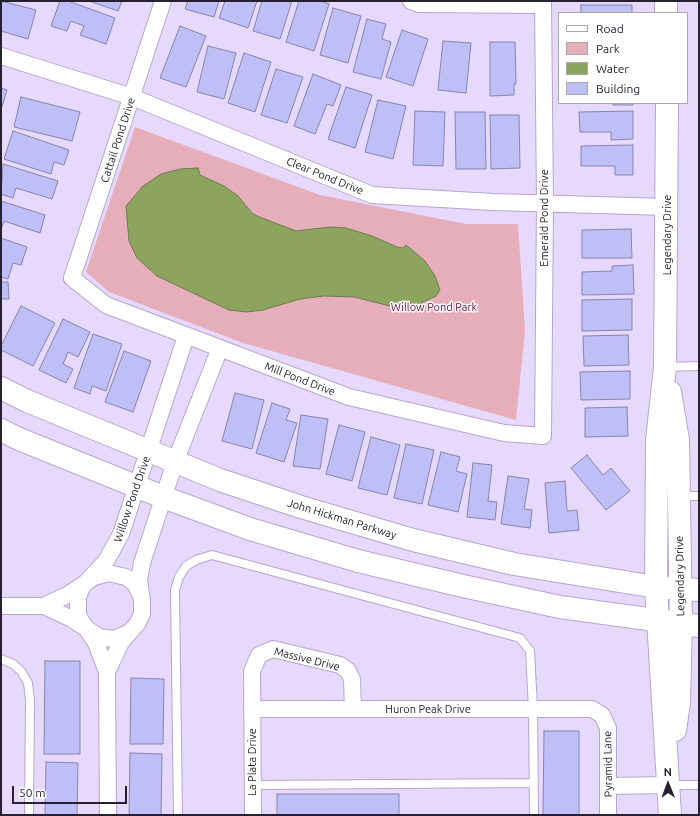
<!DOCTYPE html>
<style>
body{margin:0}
#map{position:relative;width:700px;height:816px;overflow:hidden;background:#e7d9fc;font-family:Ubuntu,sans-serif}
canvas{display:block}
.frame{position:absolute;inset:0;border:2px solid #272030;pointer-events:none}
.legend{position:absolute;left:558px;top:12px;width:130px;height:92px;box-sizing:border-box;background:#fff;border:1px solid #a9a6ac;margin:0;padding:5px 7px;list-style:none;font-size:12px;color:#272030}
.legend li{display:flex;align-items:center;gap:8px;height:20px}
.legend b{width:20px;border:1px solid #a9a6ac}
.north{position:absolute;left:648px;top:764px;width:40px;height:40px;-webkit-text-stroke:3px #fff;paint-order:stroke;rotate:359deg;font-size:11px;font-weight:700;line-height:16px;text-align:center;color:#272030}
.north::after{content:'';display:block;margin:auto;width:14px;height:18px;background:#272030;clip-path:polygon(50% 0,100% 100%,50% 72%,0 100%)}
.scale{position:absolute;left:12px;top:786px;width:115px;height:18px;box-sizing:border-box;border:2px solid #272030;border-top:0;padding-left:5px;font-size:12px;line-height:14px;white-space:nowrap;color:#272030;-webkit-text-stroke:3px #fff;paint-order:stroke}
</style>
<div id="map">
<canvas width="700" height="816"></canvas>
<div class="frame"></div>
<ul class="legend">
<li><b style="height:5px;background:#fff"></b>Road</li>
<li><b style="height:11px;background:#e6aebb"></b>Park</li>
<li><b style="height:11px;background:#8da45f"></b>Water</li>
<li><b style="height:11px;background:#bfbff7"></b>Building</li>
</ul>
<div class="north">N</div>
<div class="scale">50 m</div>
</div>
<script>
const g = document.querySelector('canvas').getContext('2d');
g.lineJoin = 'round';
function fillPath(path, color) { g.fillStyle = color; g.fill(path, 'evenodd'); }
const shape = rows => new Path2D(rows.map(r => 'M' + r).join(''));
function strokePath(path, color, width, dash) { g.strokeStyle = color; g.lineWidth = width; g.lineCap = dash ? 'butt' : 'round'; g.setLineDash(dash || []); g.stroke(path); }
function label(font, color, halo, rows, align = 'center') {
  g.font = font + ' Ubuntu,sans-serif'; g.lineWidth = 3; g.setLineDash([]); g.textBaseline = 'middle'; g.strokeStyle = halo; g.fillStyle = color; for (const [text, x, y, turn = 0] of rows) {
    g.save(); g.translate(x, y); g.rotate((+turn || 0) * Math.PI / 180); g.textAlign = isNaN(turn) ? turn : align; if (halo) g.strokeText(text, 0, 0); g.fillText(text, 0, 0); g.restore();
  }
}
const green = shape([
 [135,127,320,195,466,224,518,224,525,330,516,420,243,343,109,292,86,272]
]);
const water = shape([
 [198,168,200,175,224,186,238,196,252,213,257,216,296,231,330,227,346,228,372,236,397,247,403,248,406,245,425,261,435,276,440,290,436,296,419,304,398,308,354,297,324,296,300,299,263,310,247,312,229,310,157,276,137,258,129,241,126,206,143,186,161,174,180,169,198,168]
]);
const building = shape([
 [1,1,36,10,28,39,1,31,1,1],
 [60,1,68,1,115,18,106,44,80,35,84,26,71,21,67,31,51,26,60,1],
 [89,1,122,1,118,11,89,1],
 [188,1,219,1,214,17,185,9,188,1],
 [225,1,257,1,248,28,219,18,225,1],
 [262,1,292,1,280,39,253,31,262,1],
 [299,1,321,1,329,4,314,51,286,42,299,1],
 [581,5,632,5,632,13,581,13,581,5],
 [333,8,361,16,348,63,320,55,333,8],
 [367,19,386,24,382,39,391,42,381,79,353,72,367,19],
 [180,26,206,36,186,87,160,78,180,26],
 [402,30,428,39,413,86,386,77,402,30],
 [443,41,471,43,466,93,438,90,443,41],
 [490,42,515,42,516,84,514,84,514,95,490,96,490,42],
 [208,46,236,53,224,99,197,92,208,46],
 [244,53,271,62,255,112,228,103,244,53],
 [276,69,303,77,287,123,261,115,276,69],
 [313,74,341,85,333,106,327,104,315,134,294,126,313,74],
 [346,87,372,95,355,148,328,139,346,87],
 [1,88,7,90,1,110,1,88],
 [21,97,80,112,72,141,14,127,21,97],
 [378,100,406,106,393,159,365,152,378,100],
 [613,103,633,103,633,105,613,105,613,103],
 [415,111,445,112,443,166,413,165,415,111],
 [633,111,633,139,611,140,611,132,580,132,579,112,633,111],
 [455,112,485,112,486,169,456,169,455,112],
 [490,115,519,115,520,168,491,169,490,115],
 [13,131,69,150,64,165,54,162,51,174,4,159,13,131],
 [633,145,633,175,615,175,615,166,581,166,581,146,633,145],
 [3,164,58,181,52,199,16,188,13,198,1,194,3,164],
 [1,201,45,215,40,233,4,221,1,230,1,201],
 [631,229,632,258,582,258,582,230,631,229],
 [1,238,27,247,21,265,13,263,8,279,1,277,1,238],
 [633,265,634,294,582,295,582,272,612,271,612,266,633,265],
 [1,282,8,282,9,299,1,299,1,325,1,282],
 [632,299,632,330,582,331,582,300,632,299],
 [21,306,55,323,33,366,1,350,1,346,21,306],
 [63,319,90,332,78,357,68,352,63,364,73,369,66,383,39,370,63,319],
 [93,334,122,344,106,391,92,386,90,394,74,388,93,334],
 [628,335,629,365,584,366,583,336,628,335],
 [124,351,151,361,133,412,105,402,124,351],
 [630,371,630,399,581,400,580,372,630,371],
 [235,393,264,400,252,449,222,441,235,393],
 [272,403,290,409,286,420,297,423,284,462,256,453,272,403],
 [627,407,628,436,585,437,585,408,627,407],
 [301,415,328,419,320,469,293,466,301,415],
 [339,425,365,432,352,481,326,474,339,425],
 [371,437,400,445,387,495,358,488,371,437],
 [406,444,434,450,422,504,394,498,406,444],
 [441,452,460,457,456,471,467,474,458,512,428,505,441,452],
 [587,455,603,475,611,468,630,491,606,510,571,468,587,455],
 [473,463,492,465,488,501,497,502,495,520,467,517,473,463],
 [508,476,529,479,524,509,532,510,530,528,501,524,508,476],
 [565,481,567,511,577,510,579,530,549,533,545,483,565,481],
 [45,661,80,661,80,754,44,754,45,661],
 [131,678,164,679,163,744,130,744,131,678],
 [544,731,579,731,579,815,543,815,544,731],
 [130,753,162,754,161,815,129,815,130,753],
 [46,762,78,763,77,815,45,815,46,762],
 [277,794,399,794,399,815,277,815,277,794]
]);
const lane = shape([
 [666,367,699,366],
 [680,496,699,496],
 [1,659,13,664,21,671,28,683,30,700,29,815],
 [252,785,533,783],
 [670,785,699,785],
 [178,815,175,590,179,577,186,566,196,560,212,555,520,638,530,651,533,708,534,815]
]);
const street = shape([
 [163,1,72,278,106,305,349,397,504,433,543,436,545,203,543,1],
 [411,1,419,4,543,5],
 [1,56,132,97,372,195,493,202,667,207],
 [1,606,44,606,72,619,99,637,114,639,130,632],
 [44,606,69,594,94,577,108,573,126,577,135,584,141,596],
 [107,672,121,642,137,624,142,614,142,601,139,580,142,563,175,462,220,348],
 [252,709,592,709,602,715,608,728,608,815],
 [608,786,669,785],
 [108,815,107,672,96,643,78,616,78,597,82,587,106,561,121,534,186,336],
 [253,815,252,671,259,655,273,649,340,665,348,671,352,679,353,709]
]);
const secondary = shape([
 [666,1,666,13],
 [667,103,665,367,657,440,656,587,670,815],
 [1,388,27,401,220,480,301,507,413,540,514,564,656,587,699,590],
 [670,392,678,440,681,624,679,703,675,730],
 [1,430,19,439,163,497,250,529,358,561,463,586,560,607,699,626]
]);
const streetNames = [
 ["Cattail Pond Drive",118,140,-72],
 ["Clear Pond Drive",325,176,22],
 ["Emerald Pond Drive",544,218,-90],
 ["Legendary Drive",667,235,-90],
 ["Mill Pond Drive",300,379,21],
 ["Willow Pond Drive",132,499,-71],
 ["John Hickman Parkway",342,519,17],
 ["Legendary Drive",680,576,-91],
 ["Massive Drive",307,659,14],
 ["Huron Peak Drive",428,709],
 ["La Plata Drive",252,762,-90],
 ["Pyramid Lane",608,764,-91]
];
const parkNames = [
 ["Willow Pond Park",434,307]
];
fillPath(green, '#e6aebb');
fillPath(water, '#8da45f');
strokePath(water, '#6e7c51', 1);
fillPath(building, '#bfbff7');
strokePath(building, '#8484ae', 1);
strokePath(lane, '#b7a5d0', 10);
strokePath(street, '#b7a5d0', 18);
strokePath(secondary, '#b7a5d0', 24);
strokePath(lane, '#fff', 8);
strokePath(street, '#fff', 16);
strokePath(secondary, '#fff', 22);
label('11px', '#272030', '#fff', streetNames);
label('11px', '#66062e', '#fff', parkNames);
</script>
